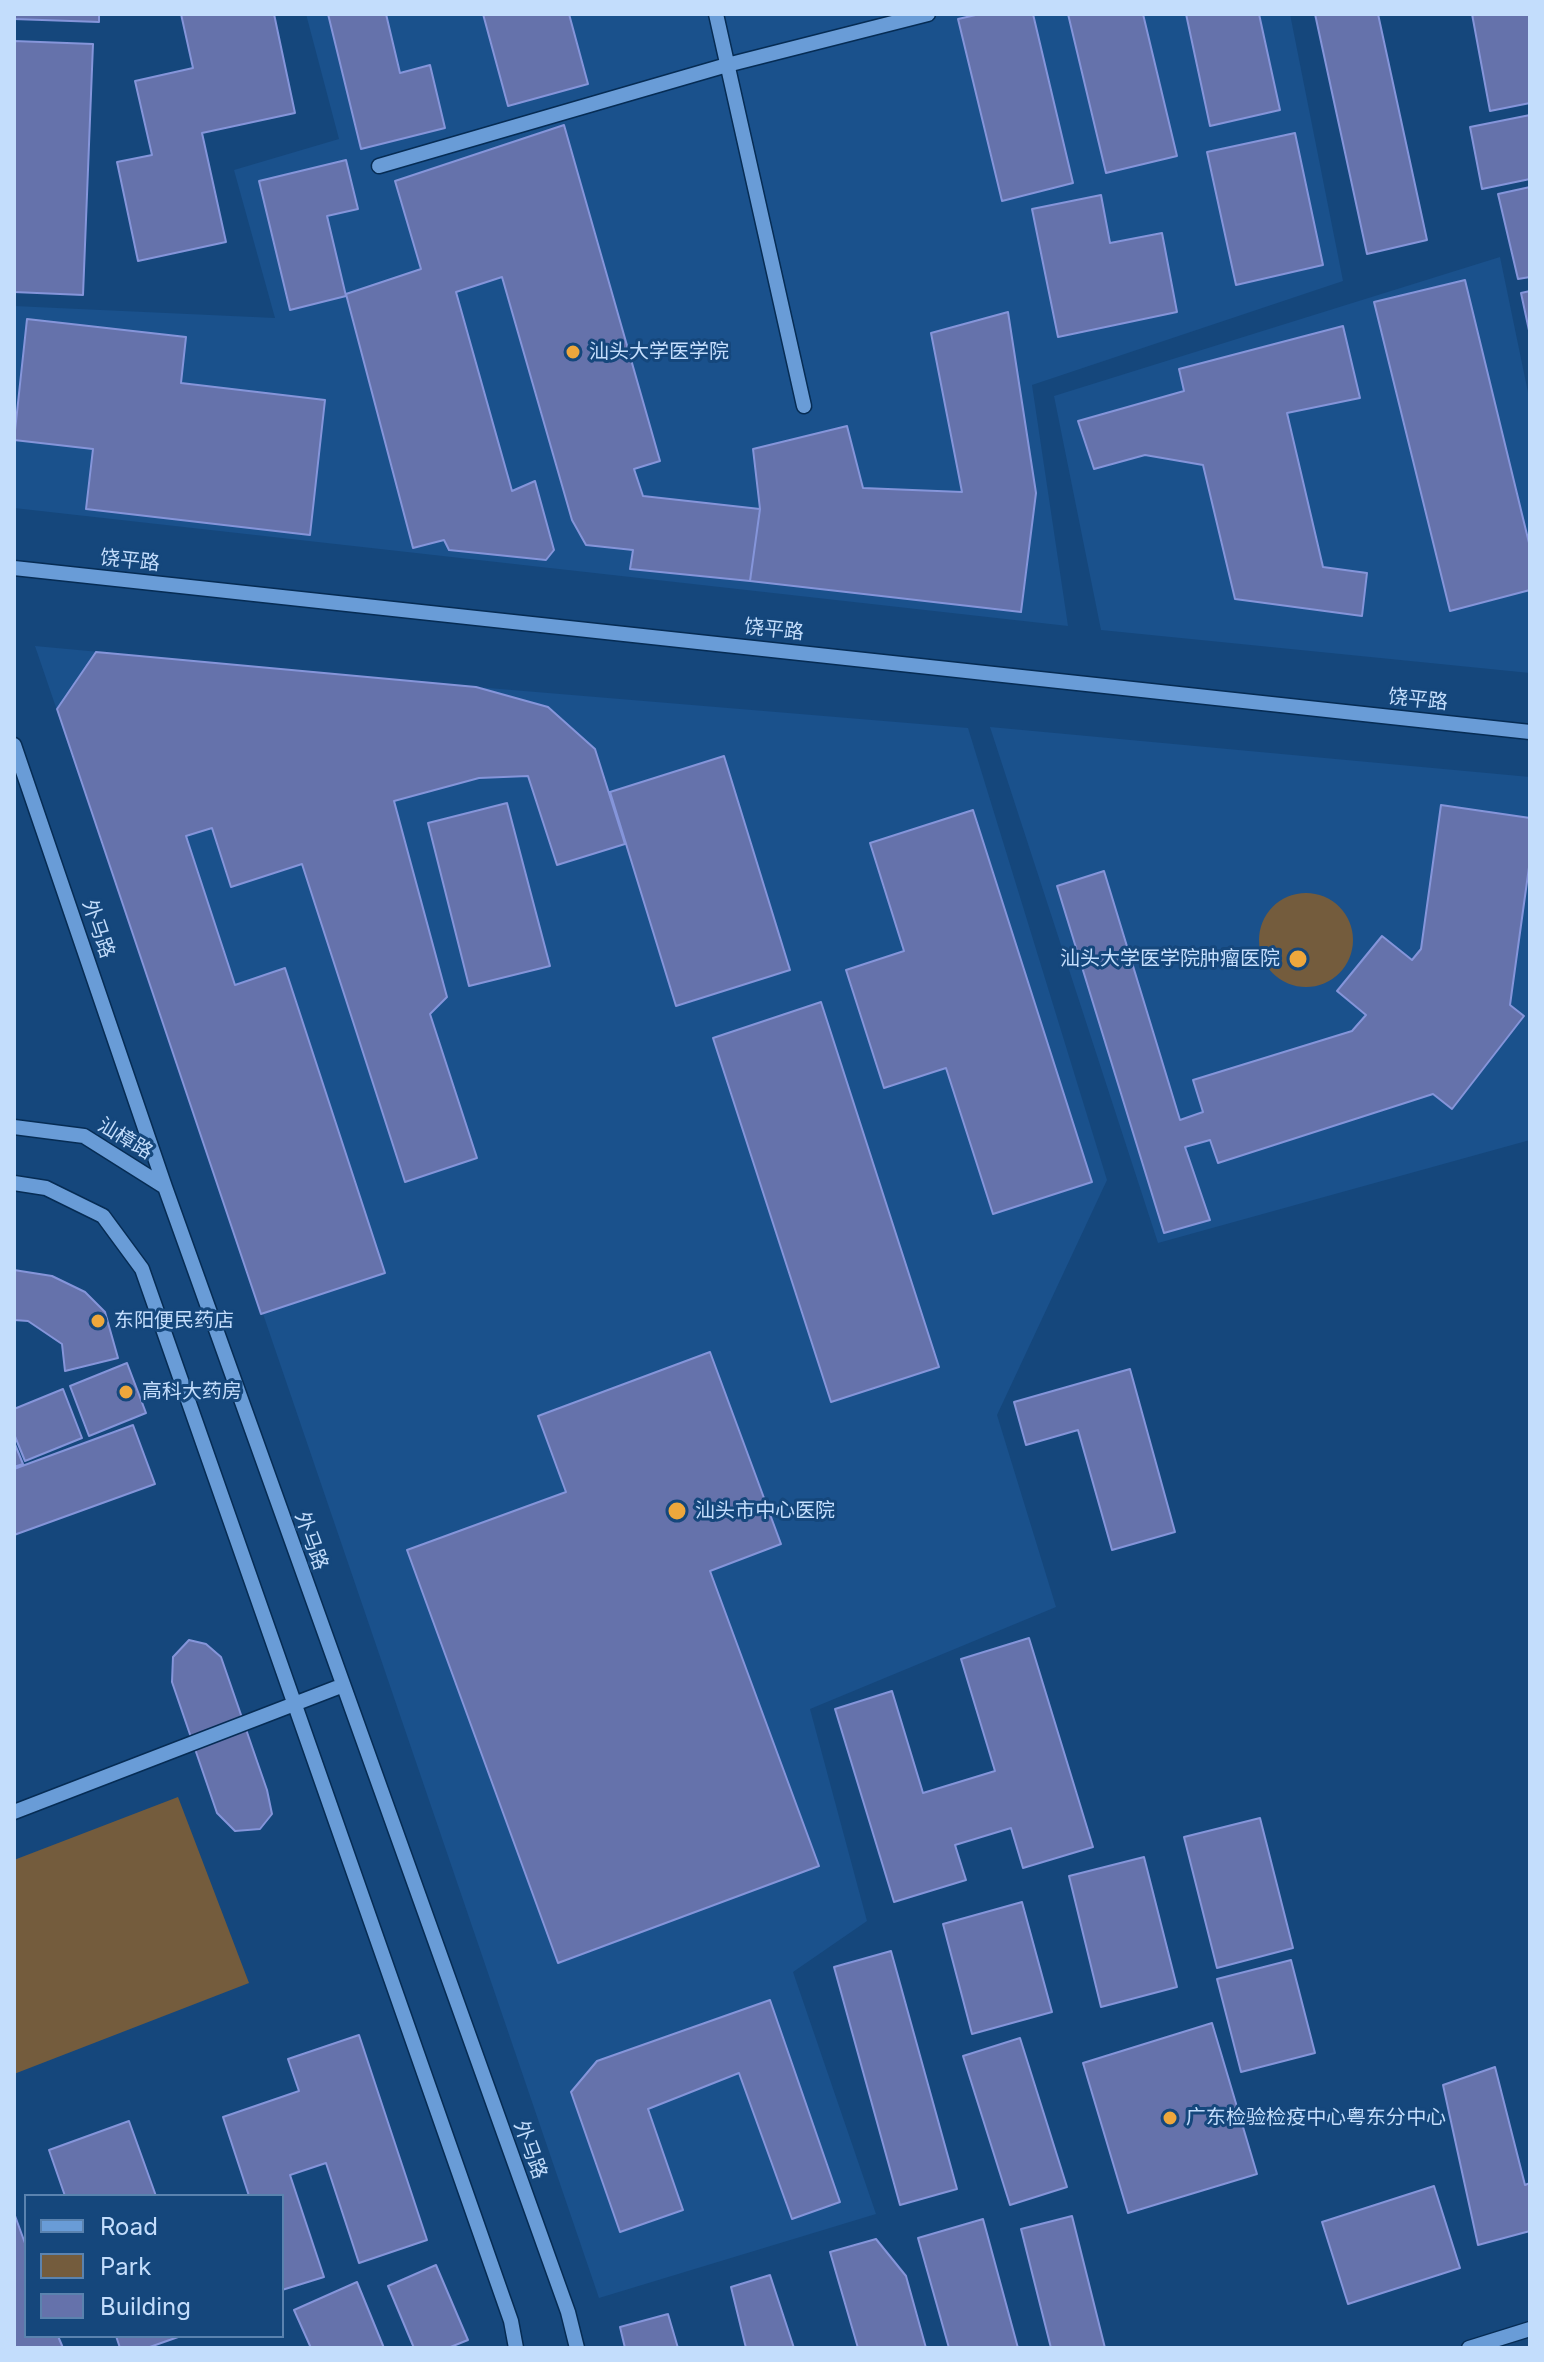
<!DOCTYPE html>
<meta charset="utf-8">
<style>
body{margin:0}
#map{position:relative;width:1544px;height:2362px;overflow:hidden;background:#15477c;font-family:Inter,sans-serif}
canvas{display:block}
.frame{position:absolute;inset:0;border:16px solid #c3ddfc;pointer-events:none}
.legend{position:absolute;left:24px;top:2194px;width:260px;height:144px;box-sizing:border-box;background:#15477c;border:2px solid #5b83af;margin:0;padding:10px 14px;list-style:none;font-size:24px;color:#c3ddfc}
.legend li{display:flex;align-items:center;gap:16px;height:40px}
.legend b{width:40px;border:2px solid #5b83af}
</style>
<div id="map">
<canvas width="1544" height="2362"></canvas>
<div class="frame"></div>
<ul class="legend">
<li><b style="height:10px;background:#699cd7"></b>Road</li>
<li><b style="height:22px;background:#745c3d"></b>Park</li>
<li><b style="height:22px;background:#6572ab"></b>Building</li>
</ul>
</div>
<script>
const g = document.querySelector('canvas').getContext('2d');
g.lineJoin = 'round';
function fillPath(path, color) { g.fillStyle = color; g.fill(path, 'evenodd'); }
const shape = rows => new Path2D(rows.map(r => 'M' + r).join(''));
function strokePath(path, color, width, dash) { g.strokeStyle = color; g.lineWidth = width; g.lineCap = dash ? 'butt' : 'round'; g.setLineDash(dash || []); g.stroke(path); }
function label(font, color, halo, rows, align = 'center') {
  g.font = font + ' Inter,"Noto Sans SC",sans-serif'; g.lineWidth = 6; g.setLineDash([]); g.textBaseline = 'middle'; g.strokeStyle = halo; g.fillStyle = color; for (const [text, x, y, turn = 0] of rows) {
    g.save(); g.translate(x, y); g.rotate((+turn || 0) * Math.PI / 180); g.textAlign = isNaN(turn) ? turn : align; if (halo) g.strokeText(text, 0, 0); g.fillText(text, 0, 0); g.restore();
  }
}
const built = shape([
 [306,14,1290,14,1343,281,1032,385,1068,626,14,508,14,306,275,318,234,170,339,139],
 [1500,257,1530,402,1530,673,1101,630,1054,396],
 [35,646,476,687,968,728,1107,1180,997,1415,1056,1607,810,1709,867,1921,793,1972,876,2214,599,2298],
 [990,727,1530,777,1530,1140,1158,1243]
]);
const green = shape([
 '1259 940a47 47 0 1 1 94 0a47 47 0 1 1-94 0Z',
 [178,1797,249,1983,14,2074,14,1860]
]);
const building = shape([
 [14,14,99,14,99,22,14,19,14,14],
 [181,14,274,14,295,113,202,133,226,242,138,261,117,162,152,155,135,81,193,68,181,14],
 [328,14,386,14,400,73,430,65,445,128,361,149,328,14],
 [483,14,569,14,588,84,508,106,483,14],
 [980,14,1033,14,1073,183,1002,201,958,19,980,14],
 [1068,14,1143,14,1177,156,1106,173,1068,14],
 [1186,14,1259,14,1280,110,1210,126,1186,14],
 [1315,14,1378,14,1427,240,1367,254,1315,14],
 [1472,14,1530,14,1530,103,1490,111,1472,14],
 [14,41,93,44,83,295,14,292,14,41],
 [1530,115,1530,179,1482,189,1470,127,1530,115],
 [564,125,660,461,634,469,643,496,760,509,750,581,630,569,633,550,586,545,572,520,502,277,456,292,512,491,535,481,554,550,546,560,449,550,444,540,413,548,346,294,421,269,395,181,564,125],
 [1295,133,1323,265,1236,285,1207,152,1295,133],
 [346,160,358,209,327,216,346,296,290,310,259,181,346,160],
 [1530,187,1530,277,1518,279,1498,194,1530,187],
 [1101,195,1110,243,1162,233,1177,312,1058,337,1032,209,1101,195],
 [1465,280,1530,547,1530,590,1450,611,1374,302,1465,280],
 [1530,291,1530,335,1521,293,1530,291],
 [1008,312,1036,493,1021,612,750,581,760,509,753,449,847,426,863,488,962,492,931,333,1008,312],
 [27,319,186,337,181,383,325,400,310,535,86,509,93,449,14,440,27,319],
 [1343,326,1360,398,1287,413,1323,567,1367,573,1362,616,1235,599,1203,465,1145,455,1094,469,1078,421,1184,391,1179,369,1343,326],
 [96,652,476,687,548,707,595,749,625,844,557,865,528,776,479,778,394,801,447,997,430,1014,477,1158,405,1182,302,864,231,887,212,828,186,836,235,985,285,968,385,1273,261,1314,57,709,96,652],
 [724,756,790,970,676,1006,610,792,724,756],
 [507,803,550,966,469,986,428,823,507,803],
 [1441,805,1530,818,1530,860,1510,1005,1524,1016,1452,1109,1433,1094,1218,1163,1210,1140,1185,1147,1210,1220,1164,1233,1057,886,1104,871,1180,1120,1203,1112,1193,1080,1352,1031,1366,1015,1337,991,1382,936,1412,960,1421,949,1441,805],
 [973,810,1092,1182,993,1214,946,1068,884,1088,846,970,904,951,870,843,973,810],
 [821,1002,939,1367,831,1402,713,1038,821,1002],
 [14,1270,52,1276,85,1292,105,1312,118,1358,65,1371,62,1344,28,1321,14,1320,14,1270],
 [710,1352,781,1544,710,1571,819,1866,558,1963,407,1550,566,1492,538,1416,710,1352],
 [127,1363,146,1413,89,1436,70,1386,127,1363],
 [1130,1369,1175,1532,1112,1550,1078,1430,1026,1445,1014,1402,1130,1369],
 [63,1389,82,1438,25,1461,14,1434,14,1409,63,1389],
 [133,1425,155,1484,14,1535,14,1469,133,1425],
 [14,1442,23,1464,14,1467,14,1442],
 [1029,1638,1093,1847,1023,1868,1011,1828,955,1845,966,1880,894,1902,835,1709,892,1691,923,1793,995,1771,961,1659,1029,1638],
 [189,1640,206,1644,221,1657,267,1790,272,1814,260,1829,235,1831,217,1813,172,1682,173,1657,189,1640],
 [1260,1818,1293,1948,1217,1968,1184,1837,1260,1818],
 [1144,1857,1177,1987,1101,2007,1069,1876,1144,1857],
 [1022,1902,1052,2012,972,2034,943,1924,1022,1902],
 [891,1951,957,2189,900,2205,834,1967,891,1951],
 [1291,1960,1315,2053,1241,2072,1217,1979,1291,1960],
 [770,2000,840,2202,792,2219,739,2073,648,2109,683,2210,620,2232,571,2092,597,2061,770,2000],
 [1212,2023,1257,2174,1128,2213,1083,2063,1212,2023],
 [359,2035,427,2240,359,2263,326,2163,290,2175,324,2277,282,2290,282,2196,249,2196,223,2117,299,2091,288,2059,359,2035],
 [1020,2038,1067,2187,1010,2205,963,2056,1020,2038],
 [1495,2067,1525,2185,1530,2183,1530,2231,1478,2245,1443,2085,1495,2067],
 [129,2121,156,2196,65,2196,49,2150,129,2121],
 [1434,2186,1460,2268,1348,2304,1322,2222,1434,2186],
 [14,2213,26,2246,26,2336,58,2336,63,2348,14,2348,14,2213],
 [1072,2216,1105,2348,1051,2348,1021,2229,1072,2216],
 [983,2219,1018,2348,949,2348,918,2238,983,2219],
 [876,2239,906,2276,926,2348,858,2348,830,2252,876,2239],
 [436,2265,468,2340,448,2348,414,2348,388,2286,436,2265],
 [770,2275,794,2348,746,2348,731,2287,770,2275],
 [357,2282,384,2348,311,2348,294,2310,357,2282],
 [668,2314,678,2348,625,2348,620,2327,668,2314],
 [116,2336,181,2336,147,2348,120,2348,116,2336]
]);
const minor = shape([
 [716,14,804,406],
 [379,166,727,65,928,14],
 [14,568,1530,732],
 [14,745,165,1187,568,2312,577,2348],
 [14,1127,84,1136,165,1187],
 [14,1183,46,1188,103,1216,142,1269,511,2321,516,2348],
 [14,1812,341,1686],
 [1469,2348,1530,2329]
]);
const markers = [
 [573,352,8,"#eea73c"],
 [1298,959,10,"#eea73c"],
 [98,1321,8,"#eea73c"],
 [126,1392,8,"#eea73c"],
 [677,1511,10,"#eea73c"],
 [1170,2118,8,"#eea73c"]
];
const poiNames = [
 ["汕头大学医学院",589,352],
 ["汕头大学医学院肿瘤医院",1280,959,"right"],
 ["东阳便民药店",114,1321],
 ["高科大药房",142,1392],
 ["汕头市中心医院",695,1511],
 ["广东检验检疫中心粤东分中心",1186,2118]
];
const streetNames = [
 ["饶平路",130,561,6],
 ["饶平路",774,630,6],
 ["饶平路",1418,700,6],
 ["外马路",98,929,71],
 ["汕樟路",125,1139,31],
 ["外马路",311,1541,70],
 ["外马路",530,2150,70]
];
fillPath(built, '#1a518c');
fillPath(green, '#745c3d');
fillPath(building, '#6572ab');
strokePath(building, '#8595da', 2);
strokePath(minor, '#062c54', 17);
strokePath(minor, '#699cd7', 14);
for (const [x, y, r, color] of markers) { const dot = new Path2D(); dot.arc(x, y, r, 0, 2 * Math.PI); g.fillStyle = color; g.fill(dot); strokePath(dot, '#15477c', 3); }
label('20px', '#c3ddfc', '#15477c', poiNames, 'left');
label('20px', '#c3ddfc', '#15477c', streetNames);
</script>
